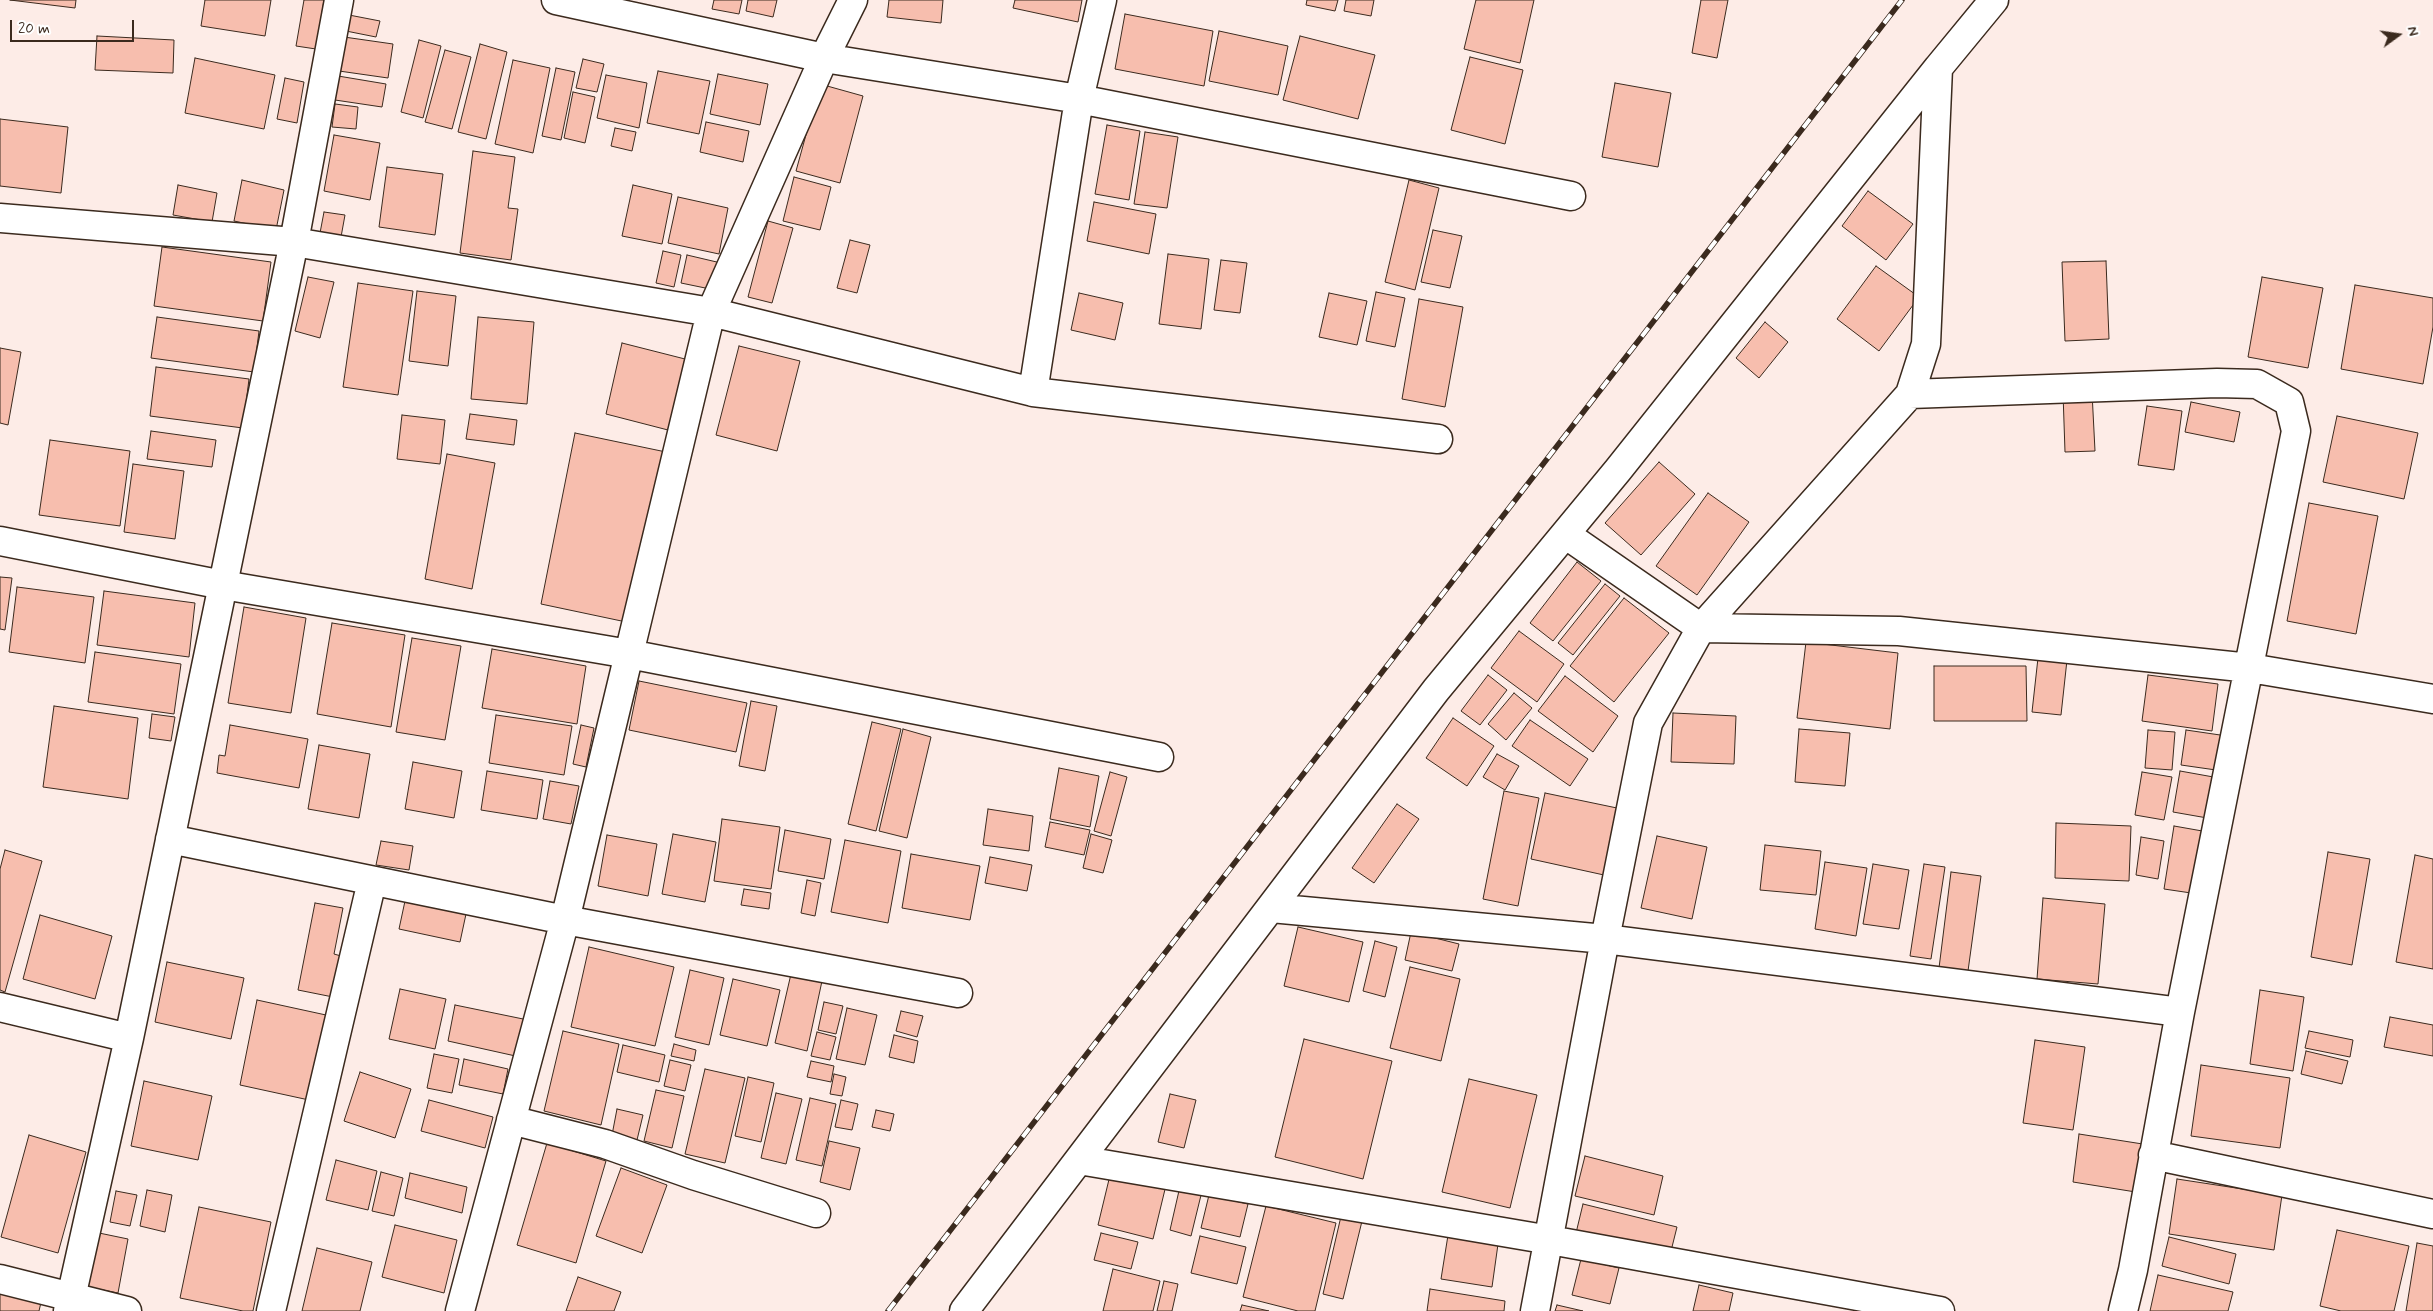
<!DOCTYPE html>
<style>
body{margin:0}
#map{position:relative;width:2433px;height:1311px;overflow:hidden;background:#fdece7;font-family:Mynerve,sans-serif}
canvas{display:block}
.north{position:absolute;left:2373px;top:10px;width:50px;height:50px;-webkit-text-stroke:4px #fff;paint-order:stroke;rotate:76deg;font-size:14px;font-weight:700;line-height:20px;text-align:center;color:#3b2a1e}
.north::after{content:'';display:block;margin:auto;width:18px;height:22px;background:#3b2a1e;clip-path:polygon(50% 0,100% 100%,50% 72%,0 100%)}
.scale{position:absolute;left:10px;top:20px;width:124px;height:22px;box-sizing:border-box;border:2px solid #3b2a1e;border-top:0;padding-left:6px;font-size:15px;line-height:18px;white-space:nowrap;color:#3b2a1e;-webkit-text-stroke:4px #fff;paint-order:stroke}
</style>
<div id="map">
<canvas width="2433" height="1311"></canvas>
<div class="north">N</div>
<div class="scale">20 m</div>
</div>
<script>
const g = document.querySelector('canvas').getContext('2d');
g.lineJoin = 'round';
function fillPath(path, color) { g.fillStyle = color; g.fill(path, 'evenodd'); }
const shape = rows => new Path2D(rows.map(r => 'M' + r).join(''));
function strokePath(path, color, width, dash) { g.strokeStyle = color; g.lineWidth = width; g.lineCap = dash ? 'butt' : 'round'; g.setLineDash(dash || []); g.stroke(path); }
const building = shape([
 [10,0,76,0,75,8,10,0],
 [205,0,271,0,265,36,201,26,205,0],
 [304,0,324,0,316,49,296,46,304,0],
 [714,0,742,0,739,14,712,9,714,0],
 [748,0,777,0,773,17,746,11,748,0],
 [889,0,943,0,941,23,887,17,889,0],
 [1015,0,1082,0,1078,22,1013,8,1015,0],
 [1307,0,1338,0,1335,11,1306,5,1307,0],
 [1346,0,1374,0,1371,16,1344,11,1346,0],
 [1476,0,1534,0,1520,63,1464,49,1476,0],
 [1701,0,1728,0,1717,58,1692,53,1701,0],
 [1125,14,1213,31,1204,86,1115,69,1125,14],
 [349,15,380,21,376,37,346,31,349,15],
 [1219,31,1288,46,1278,95,1209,81,1219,31],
 [97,36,174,40,173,73,95,70,97,36],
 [1300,36,1375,55,1358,119,1283,100,1300,36],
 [344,37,393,44,388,78,339,71,344,37],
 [419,40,441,46,423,118,401,112,419,40],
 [480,44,507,52,486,139,458,132,480,44],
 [445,50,471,57,452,129,425,122,445,50],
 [1470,57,1523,70,1505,144,1451,130,1470,57],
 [195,58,275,75,264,129,185,113,195,58],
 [583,59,604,64,597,92,576,88,583,59],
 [513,60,550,68,533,153,495,144,513,60],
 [556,68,575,72,561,140,542,136,556,68],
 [658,71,710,81,699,134,647,123,658,71],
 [718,74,768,84,760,125,710,114,718,74],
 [606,75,647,83,639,128,597,118,606,75],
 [338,76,386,84,382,107,335,100,338,76],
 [285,78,304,82,297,123,277,119,285,78],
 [1615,83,1671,93,1658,167,1602,157,1615,83],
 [820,84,863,96,840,183,796,171,820,84],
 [573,92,595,97,585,143,564,138,573,92],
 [335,104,358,107,356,129,332,127,335,104],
 [0,119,68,127,61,193,0,186,0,119],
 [706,122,749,131,743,162,700,152,706,122],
 [1107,125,1140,131,1129,200,1095,194,1107,125],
 [615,128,636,132,632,151,611,146,615,128],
 [1145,132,1178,137,1167,208,1134,204,1145,132],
 [334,135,380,143,370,200,324,191,334,135],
 [473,151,515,157,508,208,518,209,511,260,460,253,473,151],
 [387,167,443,174,435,235,379,227,387,167],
 [794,177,831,187,820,230,783,221,794,177],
 [242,180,284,190,276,230,234,221,242,180],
 [1409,180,1439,188,1415,290,1385,282,1409,180],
 [178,185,217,193,212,222,173,215,178,185],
 [633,185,672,194,662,244,622,236,633,185],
 [1868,191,1913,224,1886,260,1842,226,1868,191],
 [678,197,728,208,719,254,668,243,678,197],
 [1094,202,1156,214,1149,254,1087,241,1094,202],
 [324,212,345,215,341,237,320,233,324,212],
 [768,221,793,228,772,303,748,297,768,221],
 [1433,230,1462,236,1450,288,1421,282,1433,230],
 [850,240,870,245,857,293,837,288,850,240],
 [162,247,271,262,263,321,154,306,162,247],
 [663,251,681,255,674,287,656,283,663,251],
 [1168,254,1209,259,1201,329,1159,324,1168,254],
 [687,255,721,263,715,290,681,283,687,255],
 [1221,260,1247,263,1240,313,1214,310,1221,260],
 [2106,261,2109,339,2065,341,2062,262,2106,261],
 [1876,266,1919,297,1879,351,1837,319,1876,266],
 [308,277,334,282,320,338,295,331,308,277],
 [2262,277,2323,288,2308,368,2248,357,2262,277],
 [358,283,413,291,398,395,343,387,358,283],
 [2355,285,2433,298,2433,327,2423,384,2341,369,2355,285],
 [417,291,456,296,448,366,409,361,417,291],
 [1376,292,1405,298,1395,347,1366,341,1376,292],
 [1079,293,1123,303,1115,340,1071,330,1079,293],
 [1329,293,1367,301,1357,345,1319,337,1329,293],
 [1419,299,1463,307,1445,407,1402,399,1419,299],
 [157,317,259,331,254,372,151,358,157,317],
 [478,317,534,322,527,404,471,399,478,317],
 [1765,322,1788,342,1759,378,1736,358,1765,322],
 [622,343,685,359,668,430,606,414,622,343],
 [739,346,800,361,777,451,716,435,739,346],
 [0,348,21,352,8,425,0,423,0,348],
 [156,367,249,379,243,428,150,416,156,367],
 [2092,392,2095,451,2065,452,2063,393,2092,392],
 [2191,402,2240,412,2234,442,2185,432,2191,402],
 [2147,406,2182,411,2174,470,2138,465,2147,406],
 [470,414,517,420,514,445,466,439,470,414],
 [402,415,445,420,440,464,397,459,402,415],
 [2337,416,2418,433,2404,499,2323,482,2337,416],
 [151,431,216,440,212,467,147,459,151,431],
 [575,433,666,452,631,623,541,604,575,433],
 [50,440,130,451,120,526,39,515,50,440],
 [447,454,495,463,472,589,425,579,447,454],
 [1659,462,1695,494,1641,555,1605,523,1659,462],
 [133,464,184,471,175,539,124,532,133,464],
 [1708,493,1749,522,1697,595,1656,566,1708,493],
 [2309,503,2378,516,2356,634,2287,621,2309,503],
 [1577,562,1601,581,1553,641,1530,623,1577,562],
 [0,577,12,578,5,630,0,629,0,577],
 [1605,584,1620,596,1573,655,1558,643,1605,584],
 [17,587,94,597,85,663,9,652,17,587],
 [104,591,195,603,189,657,97,645,104,591],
 [1624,598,1669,633,1614,702,1570,666,1624,598],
 [244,607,306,618,291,713,228,703,244,607],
 [332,623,405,635,391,727,317,714,332,623],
 [1519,631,1564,664,1537,702,1491,668,1519,631],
 [412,638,461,646,445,740,396,732,412,638],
 [1806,642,1898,653,1890,729,1797,718,1806,642],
 [492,649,586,666,577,724,482,708,492,649],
 [95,652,181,664,174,714,88,702,95,652],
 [2038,658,2067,660,2061,715,2032,712,2038,658],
 [1934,666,2026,666,2027,721,1934,721,1934,666],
 [1488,675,1507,690,1480,725,1461,711,1488,675],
 [2148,675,2218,684,2212,731,2142,721,2148,675],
 [1565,676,1618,716,1593,752,1538,711,1565,676],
 [639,681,747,703,736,752,629,730,639,681],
 [1514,693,1532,708,1506,740,1488,724,1514,693],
 [751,701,777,706,765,771,739,766,751,701],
 [54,706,138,718,128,799,43,787,54,706],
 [1673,713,1736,716,1734,764,1671,762,1673,713],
 [152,714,175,717,171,741,149,738,152,714],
 [496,715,572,726,564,775,489,763,496,715],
 [1453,718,1494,746,1467,786,1426,758,1453,718],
 [1530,720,1588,759,1570,786,1512,746,1530,720],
 [872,722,901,729,876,831,848,824,872,722],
 [230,725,308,739,299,788,217,773,219,755,225,756,230,725],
 [581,725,594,728,586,767,573,764,581,725],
 [903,729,931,737,907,838,879,831,903,729],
 [1799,729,1850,733,1845,786,1795,782,1799,729],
 [2148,730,2175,732,2172,770,2145,768,2148,730],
 [2186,730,2227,736,2223,771,2181,765,2186,730],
 [319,745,370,754,359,818,308,809,319,745],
 [1497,754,1519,766,1505,790,1483,777,1497,754],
 [413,762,462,771,454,818,405,809,413,762],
 [1059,768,1099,776,1090,827,1050,819,1059,768],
 [487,771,543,780,537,819,481,810,487,771],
 [2180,771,2219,778,2213,819,2173,812,2180,771],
 [1110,772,1127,777,1111,836,1094,831,1110,772],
 [2142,772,2172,777,2164,820,2135,815,2142,772],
 [550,781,579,786,571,824,543,819,550,781],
 [1504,791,1539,798,1518,906,1483,899,1504,791],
 [1545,793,1617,808,1604,875,1531,859,1545,793],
 [1397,804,1419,819,1374,883,1352,868,1397,804],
 [988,809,1033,816,1029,851,983,845,988,809],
 [722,819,780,827,771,889,714,881,722,819],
 [1050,822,1090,830,1084,855,1045,847,1050,822],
 [2056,823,2131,826,2129,881,2055,878,2056,823],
 [2174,826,2208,832,2198,894,2164,889,2174,826],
 [785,830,831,839,824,879,778,871,785,830],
 [673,834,716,842,705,902,662,894,673,834],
 [1091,834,1112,840,1103,873,1083,868,1091,834],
 [607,835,657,844,648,896,598,886,607,835],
 [1657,836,1707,847,1692,919,1641,908,1657,836],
 [2141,837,2164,841,2158,879,2136,875,2141,837],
 [845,840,901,851,888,923,831,912,845,840],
 [381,841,413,846,409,870,376,865,381,841],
 [1765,845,1821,851,1816,895,1760,890,1765,845],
 [5,850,42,861,5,992,0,990,0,869,5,850],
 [2328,852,2370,859,2352,965,2311,957,2328,852],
 [911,854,980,866,970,920,902,908,911,854],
 [2415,855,2433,859,2433,969,2396,962,2415,855],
 [990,857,1032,865,1027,891,985,883,990,857],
 [1825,862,1867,868,1856,936,1815,929,1825,862],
 [1873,864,1909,870,1899,929,1863,924,1873,864],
 [1924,864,1945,867,1931,959,1910,956,1924,864],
 [1951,872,1981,876,1968,971,1939,968,1951,872],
 [807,880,821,883,815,916,801,913,807,880],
 [744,889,771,893,769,909,741,905,744,889],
 [2043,898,2105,904,2098,984,2037,979,2043,898],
 [405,901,466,914,460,942,399,929,405,901],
 [315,903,343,908,334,954,341,956,333,997,298,990,315,903],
 [40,915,112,936,95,999,23,979,40,915],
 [1298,927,1363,942,1349,1002,1284,986,1298,927],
 [1411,932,1459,944,1452,971,1405,960,1411,932],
 [1375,941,1397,947,1385,997,1363,991,1375,941],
 [589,947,674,967,655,1046,571,1027,589,947],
 [167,962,244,978,231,1039,155,1022,167,962],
 [1410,967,1460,979,1441,1061,1390,1048,1410,967],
 [690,970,724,978,709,1045,675,1037,690,970],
 [791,974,822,981,807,1051,775,1043,791,974],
 [733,979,780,990,767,1046,720,1035,733,979],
 [400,989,446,999,435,1049,389,1039,400,989],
 [2260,990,2304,997,2293,1071,2250,1064,2260,990],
 [257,1000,326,1015,309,1100,240,1085,257,1000],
 [824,1002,843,1006,836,1034,818,1030,824,1002],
 [455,1005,528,1020,520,1057,448,1041,455,1005],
 [847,1008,877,1015,865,1065,836,1059,847,1008],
 [901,1011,923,1016,917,1037,896,1031,901,1011],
 [2390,1017,2433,1025,2433,1056,2384,1047,2390,1017],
 [563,1031,619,1044,601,1125,544,1111,563,1031],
 [2309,1031,2353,1040,2350,1057,2305,1048,2309,1031],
 [817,1032,836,1037,830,1060,811,1056,817,1032],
 [894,1035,918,1041,914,1063,889,1057,894,1035],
 [1304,1039,1392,1061,1363,1179,1275,1157,1304,1039],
 [2035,1040,2085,1047,2073,1130,2023,1123,2035,1040],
 [674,1044,696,1050,694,1061,671,1056,674,1044],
 [623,1045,665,1055,659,1082,617,1072,623,1045],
 [2306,1051,2348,1061,2342,1084,2301,1074,2306,1051],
 [434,1054,459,1059,452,1093,427,1088,434,1054],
 [464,1059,508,1069,503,1094,459,1085,464,1059],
 [670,1060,691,1065,685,1091,664,1086,670,1060],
 [811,1061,834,1066,831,1082,807,1077,811,1061],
 [2201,1065,2290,1078,2280,1148,2191,1136,2201,1065],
 [705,1069,745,1078,725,1163,685,1154,705,1069],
 [360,1072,411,1089,395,1138,344,1121,360,1072],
 [834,1074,846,1077,842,1096,830,1094,834,1074],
 [748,1077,774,1083,761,1142,735,1136,748,1077],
 [1469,1079,1537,1095,1510,1208,1442,1192,1469,1079],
 [144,1081,212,1096,198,1160,131,1146,144,1081],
 [656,1090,684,1096,672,1148,644,1141,656,1090],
 [776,1093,802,1099,786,1164,761,1158,776,1093],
 [1170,1094,1196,1100,1184,1148,1158,1142,1170,1094],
 [810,1098,836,1104,822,1166,796,1160,810,1098],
 [429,1100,493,1117,485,1148,421,1131,429,1100],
 [841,1100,858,1104,852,1130,835,1127,841,1100],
 [617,1109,643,1115,637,1140,612,1135,617,1109],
 [876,1110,894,1114,890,1131,872,1127,876,1110],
 [2079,1134,2149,1145,2142,1193,2073,1182,2079,1134],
 [29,1135,86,1152,58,1253,1,1237,29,1135],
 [829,1141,860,1148,850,1190,820,1182,829,1141],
 [547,1143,606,1161,576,1263,517,1245,547,1143],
 [1585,1156,1663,1176,1654,1215,1575,1196,1585,1156],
 [336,1160,377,1171,368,1210,326,1200,336,1160],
 [1112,1167,1167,1181,1153,1239,1098,1225,1112,1167],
 [621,1168,667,1185,642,1253,596,1236,621,1168],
 [381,1172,403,1178,394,1216,372,1211,381,1172],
 [410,1173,467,1187,462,1213,405,1198,410,1173],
 [2177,1179,2282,1195,2274,1250,2169,1234,2177,1179],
 [1181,1182,1203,1187,1191,1236,1170,1230,1181,1182],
 [147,1190,172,1195,165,1232,140,1226,147,1190],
 [116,1191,137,1195,130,1226,110,1222,116,1191],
 [1209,1195,1248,1204,1240,1237,1201,1228,1209,1195],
 [1583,1204,1677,1227,1670,1255,1576,1233,1583,1204],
 [1266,1206,1336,1223,1315,1311,1298,1311,1243,1297,1266,1206],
 [199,1207,271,1222,253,1311,243,1311,180,1298,199,1207],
 [1342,1212,1363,1217,1343,1299,1323,1294,1342,1212],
 [395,1225,457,1240,444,1293,382,1277,395,1225],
 [1449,1229,1499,1237,1492,1287,1441,1279,1449,1229],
 [2337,1230,2409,1246,2394,1311,2341,1311,2320,1306,2337,1230],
 [99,1233,128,1239,118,1293,88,1287,99,1233],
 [1101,1233,1138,1242,1131,1269,1094,1260,1101,1233],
 [1200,1236,1246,1247,1237,1284,1191,1273,1200,1236],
 [2169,1237,2236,1254,2229,1284,2162,1266,2169,1237],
 [2417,1243,2433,1246,2433,1311,2406,1311,2417,1243],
 [317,1248,372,1262,360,1311,302,1311,317,1248],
 [1581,1259,1619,1268,1610,1304,1572,1295,1581,1259],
 [1113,1269,1160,1281,1153,1311,1103,1311,1113,1269],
 [2158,1275,2233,1292,2228,1311,2150,1311,2158,1275],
 [578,1277,621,1292,614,1311,566,1311,578,1277],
 [1164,1281,1178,1284,1172,1311,1157,1311,1164,1281],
 [1699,1285,1733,1293,1729,1311,1693,1311,1699,1285],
 [0,1288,42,1298,39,1311,0,1311,0,1288],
 [1430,1289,1505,1301,1504,1311,1427,1311,1430,1289],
 [1242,1305,1269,1311,1240,1311,1242,1305],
 [1557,1305,1583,1311,1555,1311,1557,1305]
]);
const street = shape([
 [556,0,824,58,1079,99,1102,0],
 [1994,0,1938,68,1926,344,1910,394,1701,628,1899,631,2250,668,2433,699],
 [0,218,294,242,711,312,824,58,853,0],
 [1910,394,2217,383,2257,384,2289,402,2296,431,2180,1012,2133,1270,2123,1311],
 [1438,439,1033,392,1079,99,1571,196],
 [0,541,223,585,629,654,711,312,1033,392],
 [170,839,565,920,460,1311],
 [1271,908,1605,939,2180,1012],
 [958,993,565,920,629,654,1159,757],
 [0,1007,129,1038],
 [511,1120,605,1144,693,1175,816,1213],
 [2153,1155,2433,1214],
 [1079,1160,1550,1240,1940,1311],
 [0,1279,127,1311],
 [68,1311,129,1038,294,242,339,0],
 [271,1311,372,881],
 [964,1311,1436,690,1618,470,1938,68],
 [1535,1311,1605,939,1648,723,1701,628,1565,534]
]);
const rail = shape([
 [888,1311,1902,0]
]);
fillPath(building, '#f7beae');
strokePath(building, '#3b2a1e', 1);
strokePath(street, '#3b2a1e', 31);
strokePath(street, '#fff', 28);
strokePath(rail, '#3b2a1e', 5.5);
strokePath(rail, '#fff', 4, [11]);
</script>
